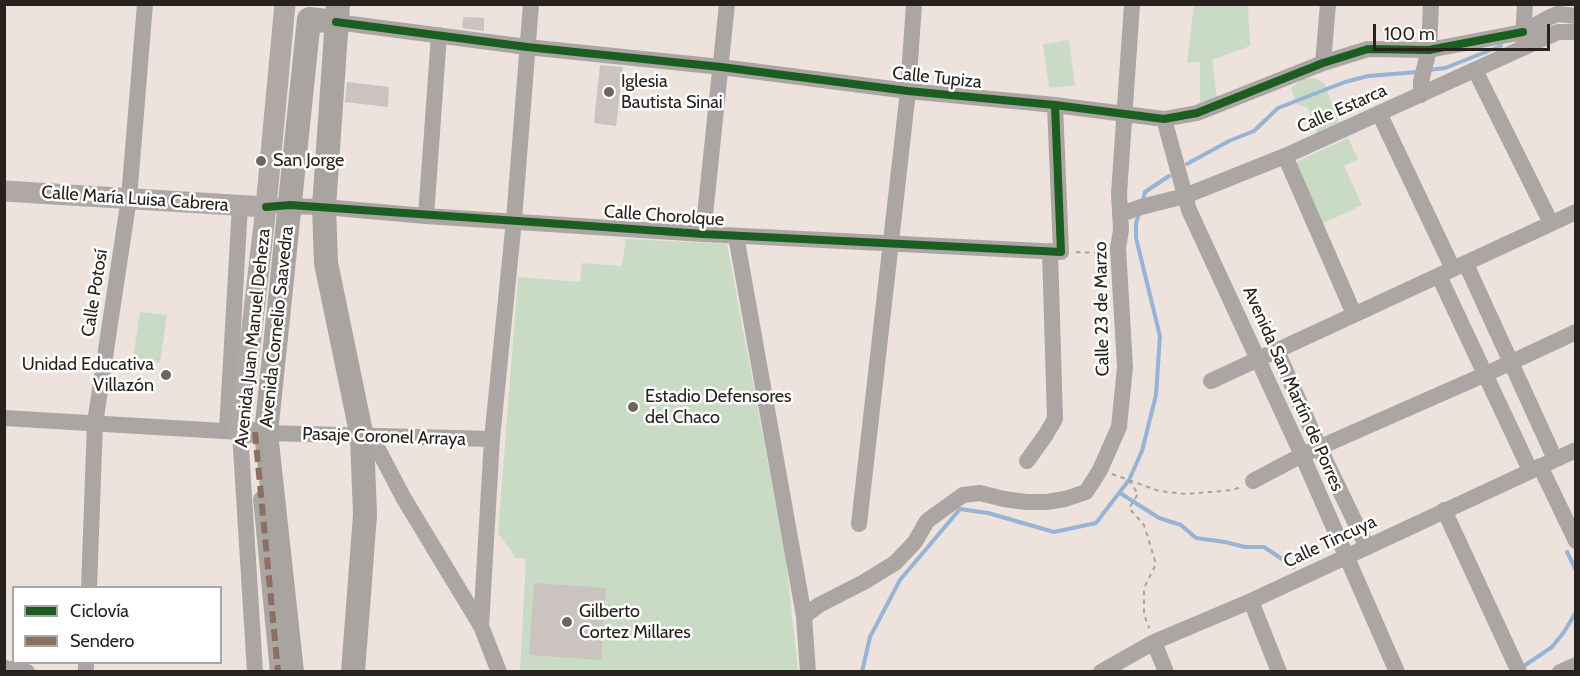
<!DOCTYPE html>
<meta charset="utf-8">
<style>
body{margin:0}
#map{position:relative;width:1580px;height:676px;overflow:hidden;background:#ede2dc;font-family:Cabin,sans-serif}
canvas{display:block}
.frame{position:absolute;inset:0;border:6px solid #28221e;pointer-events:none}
.legend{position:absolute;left:12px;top:586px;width:210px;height:78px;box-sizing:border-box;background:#fff;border:2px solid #a9a7a5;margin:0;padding:8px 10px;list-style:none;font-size:18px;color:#28221e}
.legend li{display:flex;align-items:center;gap:12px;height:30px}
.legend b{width:30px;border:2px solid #a9a7a5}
.scale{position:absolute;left:1373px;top:24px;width:177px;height:27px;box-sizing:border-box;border:3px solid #28221e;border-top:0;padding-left:8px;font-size:18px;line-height:21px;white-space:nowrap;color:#28221e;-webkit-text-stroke:4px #fff;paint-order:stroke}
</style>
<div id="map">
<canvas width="1580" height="676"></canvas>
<div class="frame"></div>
<ul class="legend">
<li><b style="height:8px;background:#1b5e20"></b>Ciclovía</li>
<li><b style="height:8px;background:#8d6e63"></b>Sendero</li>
</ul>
<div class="scale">100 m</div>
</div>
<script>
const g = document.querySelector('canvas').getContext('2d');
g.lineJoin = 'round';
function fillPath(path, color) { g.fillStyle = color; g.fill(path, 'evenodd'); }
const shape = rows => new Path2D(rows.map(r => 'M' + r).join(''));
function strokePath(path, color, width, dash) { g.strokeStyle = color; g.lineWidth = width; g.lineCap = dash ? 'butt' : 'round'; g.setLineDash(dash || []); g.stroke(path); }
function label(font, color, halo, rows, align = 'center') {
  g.font = font + ' Cabin,sans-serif'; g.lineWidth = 5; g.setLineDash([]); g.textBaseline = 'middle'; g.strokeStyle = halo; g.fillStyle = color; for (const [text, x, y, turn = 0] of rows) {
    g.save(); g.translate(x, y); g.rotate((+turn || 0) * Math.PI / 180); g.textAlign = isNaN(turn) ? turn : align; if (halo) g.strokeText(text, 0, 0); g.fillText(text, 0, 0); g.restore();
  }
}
const green = shape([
 [1194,5,1248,5,1250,46,1212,60,1217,98,1200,105,1200,62,1187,63],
 [1069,40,1075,85,1049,88,1043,44],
 [1315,78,1324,83,1340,124,1317,134,1308,108,1297,104,1291,88,1303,79],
 [1348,138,1358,159,1344,166,1362,205,1322,224,1295,169,1298,161],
 [626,239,727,244,786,560,798,671,520,671,526,559,516,558,498,533,518,277,580,282,582,263,622,266],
 [140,312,167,315,160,363,133,359]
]);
const stream = shape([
 [1428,70,1445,68,1501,46],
 [1187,164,1229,141,1254,131,1278,108,1345,82,1368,76,1418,72],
 [1143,200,1145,192,1169,176],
 [1120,493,1159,518,1181,525,1196,538,1225,542,1245,547,1264,547,1294,567],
 [1567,552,1576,570],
 [1524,666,1552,647,1564,632,1576,612],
 [862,672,870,637,900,580,960,509,988,513,1054,532,1096,523,1129,480,1142,451,1156,395,1160,336,1136,238,1136,223,1139,214]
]);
const building = shape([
 [463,17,484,18,484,31,462,28],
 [600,65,623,67,616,126,594,123],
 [347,82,389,87,388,107,345,102],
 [534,583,606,588,601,660,529,655]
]);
const path = shape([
 [1076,252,1098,253,1106,251],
 [1112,474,1159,491,1186,494,1233,490,1240,487],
 [1129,480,1138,494,1129,508,1144,525,1156,564,1144,588,1144,614,1149,628]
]);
const minor = shape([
 [336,22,527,47,721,67,908,91,1055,105,1164,119,1197,113,1323,63,1368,49,1429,50,1523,32,1550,17,1558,14,1576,16],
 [1523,40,1525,4],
 [1323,63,1328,4],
 [1475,70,1551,223],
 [1421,95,1421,81,1429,50,1431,4],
 [1379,113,1453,269],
 [1164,119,1189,210,1302,455,1397,672],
 [1285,156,1354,314],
 [280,206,324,207,426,216,703,234,1061,252,1055,105],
 [1121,214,1141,207,1185,196,1285,156,1558,32,1576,32],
 [426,216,439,35],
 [703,234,727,4],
 [736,236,804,616,808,672],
 [1466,264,1555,459],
 [1439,276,1530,470],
 [1277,351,1319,447,1367,547],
 [1211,381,1576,212],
 [4,418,240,432,255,672],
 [227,431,240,205],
 [266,433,492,439],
 [362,437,379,451,403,497,481,626,499,672],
 [1027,461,1045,436,1055,419,1050,251],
 [1540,466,1576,541],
 [1253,481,1302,455,1486,374,1576,332],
 [261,499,278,672],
 [1444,510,1519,672],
 [859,524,908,91,914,4],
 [89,588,95,423,129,198,145,4],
 [1251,601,1279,672],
 [804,616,819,605,864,582,895,563,915,542,927,521,963,495,980,493,1004,499,1026,502,1047,502,1065,499,1086,492,1100,470,1119,427,1125,367,1118,248,1121,230,1119,194,1132,4],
 [481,626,492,439,514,220,531,4],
 [1154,642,1166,672],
 [4,668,27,672],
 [86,672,86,662],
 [1101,672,1154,642,1251,601,1576,450],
 [1560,672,1576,665]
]);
const major = shape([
 [4,191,266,207],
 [266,433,240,432,266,207,285,4]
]);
const highway = shape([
 [338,4,324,207,326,263,362,437,365,515,353,672],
 [292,672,266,433,309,19,336,22]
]);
const quiet = shape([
 [255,432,278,672]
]);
const cycleway = shape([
 [336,22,527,47,721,67,908,91,1055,105,1164,119,1197,113,1323,63,1368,49,1429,50,1523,32],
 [266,207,290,205,703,234,1061,252,1055,105]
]);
const markers = [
 [609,92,6,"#6d6560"],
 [261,161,6,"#6d6560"],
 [166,375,6,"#6d6560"],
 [633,407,6,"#6d6560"],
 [567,622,6,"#6d6560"]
];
const streetNames = [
 ["Calle Tupiza",937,78,6],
 ["Calle Estarca",1342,109,-24],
 ["Calle María Luisa Cabrera",135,199,4],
 ["Calle Chorolque",664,216,4],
 ["Calle Potosí",95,293,-81],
 ["Calle 23 de Marzo",1102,309,-91],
 ["Avenida Cornelio Saavedra",277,327,-84],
 ["Avenida Juan Manuel Deheza",253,338,-84],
 ["Avenida San Martín de Porres",1293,389,66],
 ["Pasaje Coronel Arraya",384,437,2],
 ["Calle Tincuya",1330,542,-25]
];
const poiNames = [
 ["Iglesia",621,82],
 ["Bautista Sinai",621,103],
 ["San Jorge",273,161],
 ["Unidad Educativa",154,365,"right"],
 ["Villazón",154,386,"right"],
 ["Estadio Defensores",645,397],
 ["del Chaco",645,418],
 ["Gilberto",579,612],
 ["Cortez Millares",579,633]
];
fillPath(green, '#c9dbc4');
strokePath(stream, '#97b4d6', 4);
fillPath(building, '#cbc3bf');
strokePath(path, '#a7a3a0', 2, [4.5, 4.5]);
strokePath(minor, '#aba6a4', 16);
strokePath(major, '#afa8a5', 21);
strokePath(highway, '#aaa4a0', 24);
strokePath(quiet, '#8d6e63', 6, [12, 6]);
strokePath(cycleway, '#1b5e20', 8);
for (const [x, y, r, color] of markers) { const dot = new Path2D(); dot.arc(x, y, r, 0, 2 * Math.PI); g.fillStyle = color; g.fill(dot); strokePath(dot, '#fff', 2); }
label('18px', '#28221e', '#fff', streetNames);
label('18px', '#28221e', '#fff', poiNames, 'left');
</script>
